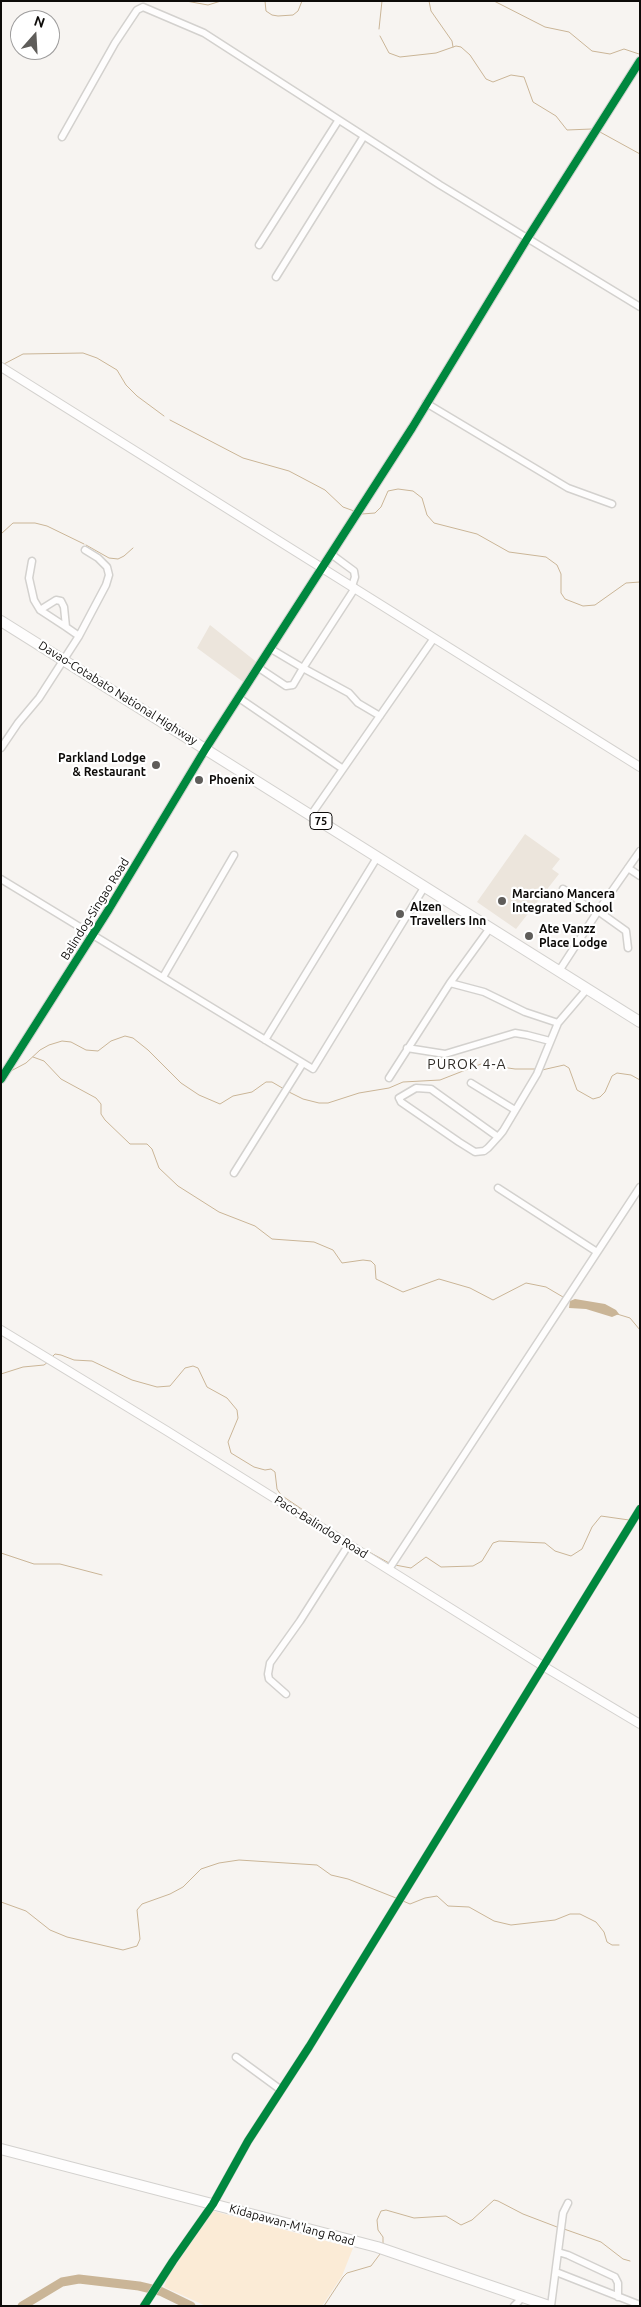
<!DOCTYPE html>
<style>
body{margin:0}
#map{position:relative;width:641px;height:2307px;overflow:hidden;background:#f7f4f1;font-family:Ubuntu,sans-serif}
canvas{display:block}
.frame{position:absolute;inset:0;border:2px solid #0d0b09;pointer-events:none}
.north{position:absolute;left:10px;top:10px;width:50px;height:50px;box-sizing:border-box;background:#fff;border:1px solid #9e9d9d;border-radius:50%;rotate:19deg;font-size:14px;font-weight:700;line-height:20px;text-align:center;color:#0d0b09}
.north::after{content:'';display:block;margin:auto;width:18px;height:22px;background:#5f5d5a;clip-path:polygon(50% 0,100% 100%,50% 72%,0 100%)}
</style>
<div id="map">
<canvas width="641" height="2307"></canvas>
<div class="frame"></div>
<div class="north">N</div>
</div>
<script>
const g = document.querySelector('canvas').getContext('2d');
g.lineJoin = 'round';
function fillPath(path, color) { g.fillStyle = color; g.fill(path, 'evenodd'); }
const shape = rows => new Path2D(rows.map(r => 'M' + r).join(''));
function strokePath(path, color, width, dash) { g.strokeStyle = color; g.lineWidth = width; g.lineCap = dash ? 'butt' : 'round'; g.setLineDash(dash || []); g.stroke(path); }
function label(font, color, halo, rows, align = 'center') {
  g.font = font + ' Ubuntu,sans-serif'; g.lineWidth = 4.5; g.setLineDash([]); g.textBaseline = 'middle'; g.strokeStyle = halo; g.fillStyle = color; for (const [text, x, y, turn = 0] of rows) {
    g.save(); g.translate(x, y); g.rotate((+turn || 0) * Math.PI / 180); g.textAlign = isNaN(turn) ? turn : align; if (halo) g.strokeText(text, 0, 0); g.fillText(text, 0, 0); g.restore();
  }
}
const built = shape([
 [210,625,259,664,246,684,197,648],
 [525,834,560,859,552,869,559,874,516,929,477,902]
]);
const green = shape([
 [213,2211,353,2248,342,2276,322,2306,206,2306,164,2287,168,2276]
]);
const water = shape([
 [575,1299,605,1304,616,1310,619,1314,612,1317,586,1309,569,1308,570,1301]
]);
const stream = shape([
 [186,1,208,5,221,1],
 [265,1,266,11,272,15,278,16,293,15,298,11,302,1],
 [429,1,431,11,452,41,453,47],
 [494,1,545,27,569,32,592,51,610,54,624,49,639,54],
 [379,29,382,1],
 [380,36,389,53,400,57,436,53,456,46,461,47,470,55,486,79,493,82,511,75,524,77,533,102,556,116,567,130,592,129],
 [600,132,640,154],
 [4,364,23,354,83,353,97,358,117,370,126,385,137,396,164,416],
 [170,420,243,458,289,471,325,490,343,507,354,511],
 [362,514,375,513,381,507,388,491,398,489,413,491,422,498,427,515,434,523,477,534,509,552,546,557,557,565,561,574,561,593,565,599,583,606,595,605,626,583,640,582],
 [1,534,13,523,35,523,47,526,84,544],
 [86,545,109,558,118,559,124,556,133,548],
 [33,1057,44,1061,61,1079,96,1098,101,1104,101,1114,105,1120,130,1144,147,1144,152,1149,159,1168,178,1186,219,1212,255,1226,272,1239,314,1242,333,1250,342,1263,363,1260,371,1261,375,1265,376,1279,403,1292,439,1279,470,1288,493,1300,526,1283,546,1287,563,1297],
 [542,1070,564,1065,569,1068,577,1090,593,1099,600,1097,605,1092,612,1076,617,1073,631,1075,640,1080],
 [9,1072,26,1063,40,1050,49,1045,62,1041,71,1042,86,1050,98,1051,111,1041,125,1036,133,1038,148,1050,181,1083,199,1095,220,1104,233,1096,252,1092,266,1082,272,1082,284,1089],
 [289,1092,303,1099,319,1103,328,1103,359,1093,389,1088,403,1082,440,1080,481,1064,515,1069,537,1069],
 [617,1314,630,1318,640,1330],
 [52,1357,55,1354,61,1355,74,1360,92,1361,132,1380,157,1387,170,1386,185,1368,193,1366,198,1368,207,1387,227,1398,237,1410,238,1418,228,1442,231,1453,254,1467,265,1470,271,1469,275,1472,277,1489,281,1495,343,1537],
 [1,1374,23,1367,44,1365,48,1362],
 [351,1542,389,1563],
 [1,1553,34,1564,60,1564,102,1575],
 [395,1565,411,1568,426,1557,441,1567,473,1566,482,1561,493,1543,499,1541,545,1543,555,1551,571,1556,582,1549,592,1527,601,1516,629,1520],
 [403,1901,410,1904,425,1898,437,1896,448,1906,469,1907,494,1921,511,1925,555,1920,570,1914,580,1914,596,1922,604,1932,607,1942,612,1945,619,1945],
 [1,1902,26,1911,50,1930,67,1937,123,1950,137,1946,140,1939,137,1910,142,1904,170,1894,183,1887,201,1869,219,1863,239,1860,317,1865,331,1875,348,1879,396,1898],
 [564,2229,601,2242,623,2259,630,2261],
 [383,2244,383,2237,378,2230,377,2220,381,2211,386,2210,414,2218,446,2216,461,2225,472,2220,494,2200,498,2201,523,2214,557,2227],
 [324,2306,343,2277,347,2273,371,2266,380,2254]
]);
const river = shape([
 [22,2306,62,2282,79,2279,139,2286,160,2291,191,2306]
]);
const minor = shape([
 [62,137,115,43,137,10,143,7,204,33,440,185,640,307],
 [259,245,338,121],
 [276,277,364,136],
 [426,403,568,488,612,504],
 [331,554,354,571,355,577,352,586],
 [32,561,29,578,34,600,40,610],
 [355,588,303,668,349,693,358,703,380,716],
 [66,627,64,607,61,601,56,600,40,610,66,627,79,636],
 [259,668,286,686,293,685,303,668,271,649],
 [239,698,343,769],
 [1,748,18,723,39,698,79,636,106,585,109,575,107,567,98,558,85,550],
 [311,815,434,638],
 [628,868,640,876],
 [1,879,313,1069,425,886],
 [563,889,589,908,598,911,640,851],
 [559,971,598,911,626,931,628,948],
 [163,977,234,855],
 [450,983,484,992,525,1012,558,1023],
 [265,1040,378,856],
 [407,1048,445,1054,515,1033,527,1035,550,1041],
 [389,1078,450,983,490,928],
 [471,1083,515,1110],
 [498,1137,431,1089,416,1088,399,1098,401,1102,459,1142,475,1152,484,1151,488,1148,498,1137,503,1131,537,1074,558,1023,587,989],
 [234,1173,303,1063],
 [498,1188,597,1252],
 [389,1569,640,1187],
 [286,1694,269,1679,268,1674,270,1663,300,1621,349,1544],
 [236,2057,281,2090],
 [558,2252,568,2255,615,2277,618,2283,618,2297],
 [556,2272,640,2305],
 [144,2306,173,2261,213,2204,248,2141,309,2047,640,1509],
 [514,2306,519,2301],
 [551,2306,563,2213,568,2203]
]);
const tertiary = shape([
 [1,367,640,767],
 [1,1079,109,909,206,748,412,428,527,239,640,61],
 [1,1330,167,1431,543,1666,640,1724]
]);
const primary = shape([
 [1,2149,377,2247,549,2306]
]);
const trunk = shape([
 [1,621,640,1022]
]);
const cycleway = shape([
 [1,1079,109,909,206,748,412,428,527,239,640,61],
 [144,2306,173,2261,213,2204,248,2141,309,2047,640,1509]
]);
const markers = [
 [156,765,5,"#5f5d5a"],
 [199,780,5,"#5f5d5a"],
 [502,901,5,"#5f5d5a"],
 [400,914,5,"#5f5d5a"],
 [529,936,5,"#5f5d5a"]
];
const shields = [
 [321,821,22]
];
const shieldNames = [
 ["75",321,821]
];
const streetNames = [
 ["Davao-Cotabato National Highway",118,693,32],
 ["Balindog-Singao Road",95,909,-58],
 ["Paco-Balindog Road",321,1527,32],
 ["Kidapawan-M'lang Road",292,2225,15]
];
const poiNames = [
 ["Parkland Lodge",146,758,"right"],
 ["& Restaurant",146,772,"right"],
 ["Phoenix",209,780],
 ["Marciano Mancera",512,894],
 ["Integrated School",512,908],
 ["Alzen",410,907],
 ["Travellers Inn",410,921],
 ["Ate Vanzz",539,929],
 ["Place Lodge",539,943]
];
const neighbourhoodNames = [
 ["PUROK 4-A",467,1064]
];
fillPath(built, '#ece5dc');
fillPath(green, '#fbebd6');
fillPath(water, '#cab597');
strokePath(stream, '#cab597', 1);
strokePath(river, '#cab597', 9);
strokePath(minor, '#d3d1ce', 9);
strokePath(tertiary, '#d3d1ce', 10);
strokePath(primary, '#d3d1ce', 12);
strokePath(trunk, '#d3d1ce', 12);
strokePath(minor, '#fefdfd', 6);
strokePath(tertiary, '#fefdfd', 8);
strokePath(primary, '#fefdfd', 10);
strokePath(trunk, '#fefdfd', 10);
strokePath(cycleway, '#00873e', 8);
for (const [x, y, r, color] of markers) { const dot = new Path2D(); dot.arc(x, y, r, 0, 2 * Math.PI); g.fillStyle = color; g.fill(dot); strokePath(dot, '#fff', 2); }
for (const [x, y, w] of shields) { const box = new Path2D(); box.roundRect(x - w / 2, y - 8.5, w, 17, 4); g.fillStyle = '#fff'; g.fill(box); strokePath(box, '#0d0b09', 1); }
label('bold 11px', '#0d0b09', null, shieldNames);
label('12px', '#0d0b09', '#fff', streetNames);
label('bold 12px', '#0d0b09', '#fff', poiNames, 'left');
g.letterSpacing = '1px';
label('14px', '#302c27', '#fff', neighbourhoodNames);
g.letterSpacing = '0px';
</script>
